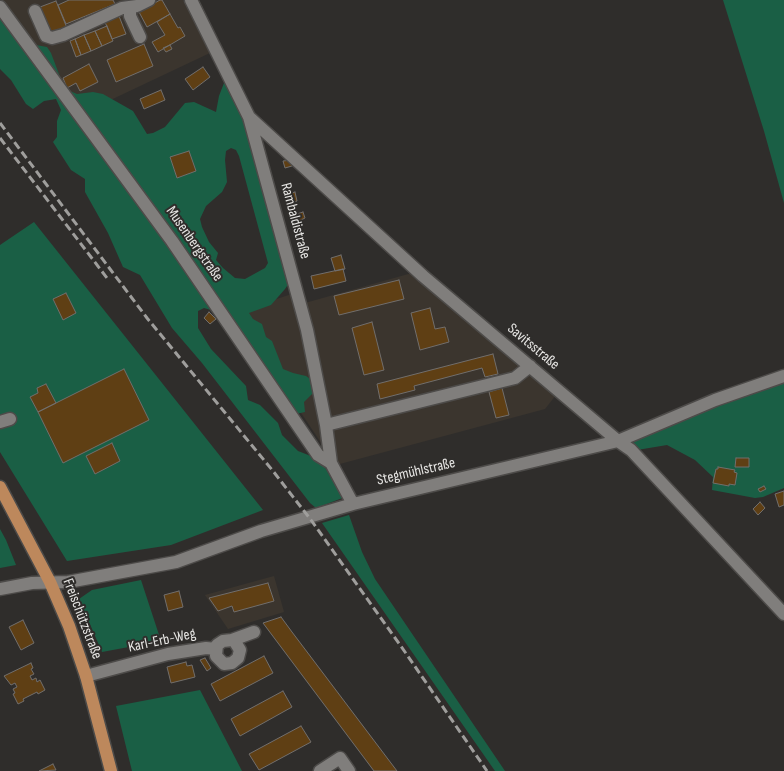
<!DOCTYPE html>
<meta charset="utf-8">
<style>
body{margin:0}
canvas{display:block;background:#2f2d2b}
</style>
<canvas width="784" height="771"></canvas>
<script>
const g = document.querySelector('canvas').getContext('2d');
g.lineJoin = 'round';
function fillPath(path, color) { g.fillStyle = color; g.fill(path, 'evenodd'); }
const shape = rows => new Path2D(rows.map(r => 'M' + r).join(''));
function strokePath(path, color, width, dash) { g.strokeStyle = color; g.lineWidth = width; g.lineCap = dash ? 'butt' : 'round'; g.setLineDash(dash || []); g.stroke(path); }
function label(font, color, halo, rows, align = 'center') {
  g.font = font + ' "Sofia Sans Condensed",sans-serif'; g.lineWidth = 4; g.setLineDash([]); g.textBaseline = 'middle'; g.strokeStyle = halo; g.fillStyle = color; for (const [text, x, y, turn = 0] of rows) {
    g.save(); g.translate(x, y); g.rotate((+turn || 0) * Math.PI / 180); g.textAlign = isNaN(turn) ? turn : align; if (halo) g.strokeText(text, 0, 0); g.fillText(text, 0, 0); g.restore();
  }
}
const built = shape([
 [0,0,183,0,212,52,83,113,0,2],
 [412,273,556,395,545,409,336,465,234,313,301,291,305,303],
 [274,576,284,612,228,629,205,595]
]);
const green = shape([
 [723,0,784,0,784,203,764,131],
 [0,10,16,33,36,45,47,47,51,53,62,82,70,91,77,94,93,92,103,94,133,111,147,134,153,133,165,127,185,103,194,102,216,112,219,96,224,83,230,83,238,100,291,280,285,289,271,305,249,313,253,319,262,324,266,337,272,341,283,369,293,373,306,376,316,383,316,390,304,402,305,412,296,414,211,310,204,308,198,311,198,328,211,349,246,386,248,400,260,405,278,423,282,435,298,451,321,460,331,478,341,485,345,497,316,508,310,503,202,363,172,328,140,275,123,267,108,233,85,192,85,179,71,170,53,142,57,137,57,121,61,110,56,99,44,101,33,109,26,104,11,80,0,69],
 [231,148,236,150,239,156,268,263,265,268,245,279,235,278,223,268,216,260,218,253,209,242,202,227,200,219,206,206,222,192,227,182,225,160,226,151],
 [34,222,263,510,171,545,67,561,0,452,0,245],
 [784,381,784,488,763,497,755,498,712,490,713,477,695,460,667,445,637,450,633,445,633,440,717,404],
 [349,515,362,552,375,579,505,771,495,771,322,523],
 [0,529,6,540,16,565,0,568],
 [141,580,161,641,102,652,79,599,92,590],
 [200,690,242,771,132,771,116,706]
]);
const building = shape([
 [69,0,113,0,115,4,66,24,58,5,69,0],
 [160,0,162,0,170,14,147,27,139,12,160,0],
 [56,1,67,28,51,35,40,7,56,1],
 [170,14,178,28,180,27,185,36,158,52,152,42,165,35,157,22,170,14],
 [119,16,126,34,112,39,105,22,119,16],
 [107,26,113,41,102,46,95,31,107,26],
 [95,31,102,46,91,51,84,35,95,31],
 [84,35,91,51,81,55,75,39,84,35],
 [75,39,81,55,76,57,70,41,75,39],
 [144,44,153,66,116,82,107,60,144,44],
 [170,45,172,49,166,52,163,48,170,45],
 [89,64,98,82,80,91,76,83,67,88,63,78,89,64],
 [203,67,210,77,193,90,185,79,203,67],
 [161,90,165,100,144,109,140,99,161,90],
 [189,151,196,171,177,178,170,157,189,151],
 [291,160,292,166,285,168,283,161,291,160],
 [295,192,297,201,291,203,288,194,295,192],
 [303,212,305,218,297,222,294,215,303,212],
 [341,255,345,269,335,271,331,258,341,255],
 [343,269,346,281,314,289,311,276,343,269],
 [399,280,404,299,339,315,334,296,399,280],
 [66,293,76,313,63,320,53,299,66,293],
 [430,308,435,329,445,327,449,342,420,350,411,313,430,308],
 [209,312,216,319,210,324,204,318,209,312],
 [372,322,384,370,364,375,352,328,372,322],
 [493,354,498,374,485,377,482,368,414,386,415,390,380,399,377,384,493,354],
 [124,369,149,420,63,463,38,412,124,369],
 [46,384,56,403,38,412,30,397,38,393,37,388,46,384],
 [502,388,509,415,496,418,489,392,502,388],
 [112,443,120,461,95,474,86,456,112,443],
 [736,458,749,458,749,467,735,467,736,458],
 [718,467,735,470,734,472,737,473,735,485,729,484,729,486,713,483,716,469,718,469,718,467],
 [764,486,766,489,760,492,758,489,764,486],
 [784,491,784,505,779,507,775,494,784,491],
 [760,502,765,508,758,515,753,509,760,502],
 [268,583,274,601,234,612,232,606,218,611,209,598,268,583],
 [179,591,183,607,168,611,164,595,179,591],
 [281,617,292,632,397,771,374,771,263,623,281,617],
 [23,620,34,643,21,650,9,627,23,620],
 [264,656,273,673,220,701,211,684,264,656],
 [205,658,211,668,207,671,200,660,205,658],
 [186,662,187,666,192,665,195,677,171,683,167,667,186,662],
 [31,663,33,668,31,669,34,674,30,676,32,680,36,678,37,682,40,680,45,690,38,694,37,692,23,699,24,701,18,704,13,694,15,693,13,689,17,687,15,683,11,685,4,676,31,663],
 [283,691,292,707,240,736,231,719,283,691],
 [301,726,311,742,259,770,249,754,301,726],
 [53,764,56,770,39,771,53,764]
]);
const minor = shape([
 [191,0,249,117,307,330,326,425,331,463],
 [0,7,172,241,318,455,331,463,353,504],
 [130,7,130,16,140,37],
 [35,11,46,36,52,38,63,35,122,8,137,6,149,0],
 [249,117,423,276,618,441,631,450,784,614],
 [0,422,10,419],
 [326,425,515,378,530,366],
 [0,589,32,583,68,582,176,562,261,531,353,504,618,441,715,400,784,376],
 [232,640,235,642,240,650,238,658,232,663,224,664,216,656,217,645,223,641,232,640,254,632],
 [86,676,168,654,206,648,216,649],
 [320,771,340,758,349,771]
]);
const major = shape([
 [0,487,50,582,69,626,86,676,111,771]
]);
const rail = shape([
 [0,123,147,318,273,471,311,520,405,652,487,771],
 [0,138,107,278]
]);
const streetNames = [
 ["Rambaldistraße",295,221,75],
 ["Musenbergstraße",194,244,55],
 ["Savitsstraße",533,347,40],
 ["Stegmühlstraße",416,472,-13],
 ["Freischützstraße",82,619,69],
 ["Karl-Erb-Weg",162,641,-12]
];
fillPath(built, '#3b352e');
fillPath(green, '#1a5f45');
fillPath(building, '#5f3f14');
strokePath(building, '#716e6c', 1);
strokePath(minor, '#4d4b49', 15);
strokePath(major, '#4d4b49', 15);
strokePath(minor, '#807e7c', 12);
strokePath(major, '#bd885c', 12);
strokePath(rail, '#9f9e9c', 3, [8, 4]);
label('15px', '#e7e6e4', '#2f2d2b', streetNames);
</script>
